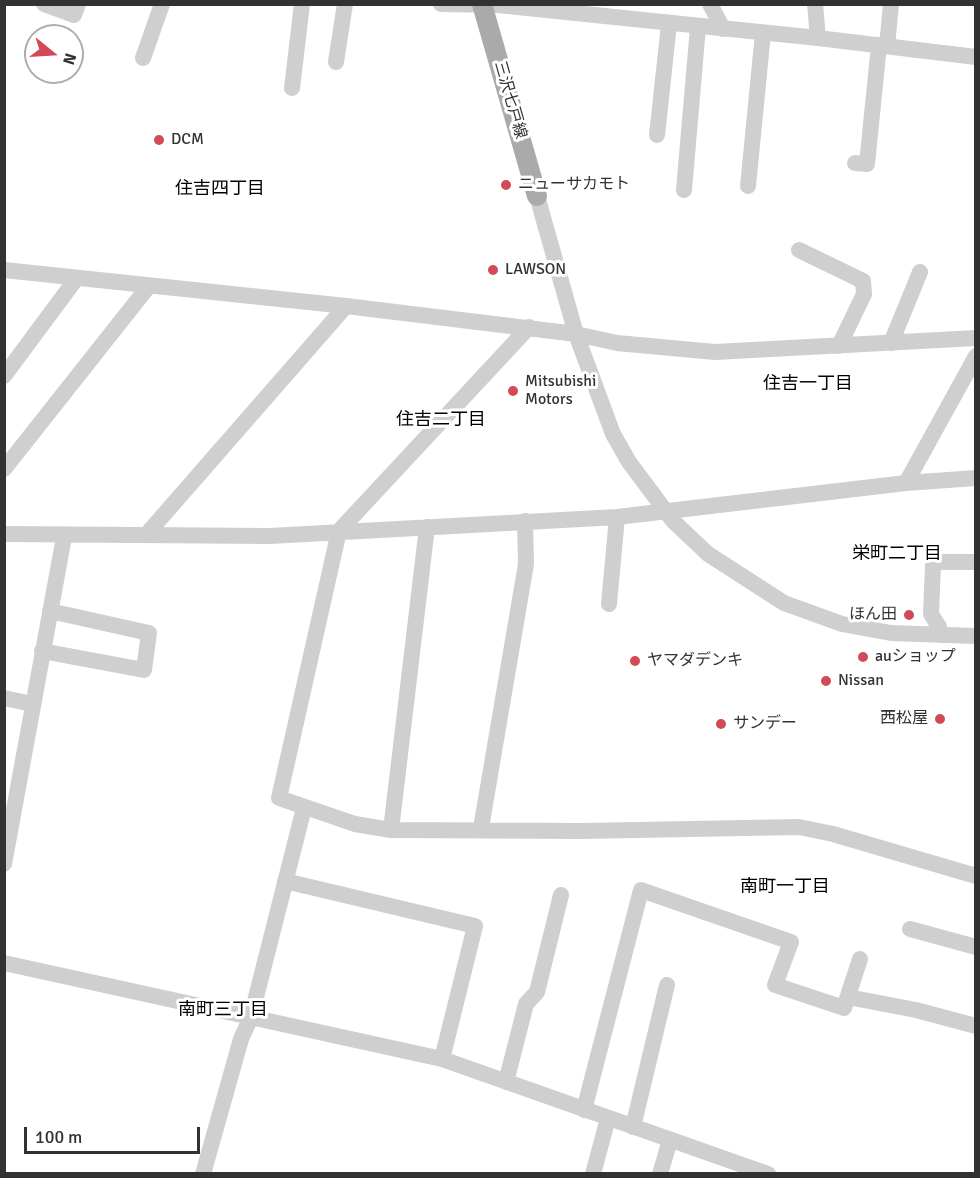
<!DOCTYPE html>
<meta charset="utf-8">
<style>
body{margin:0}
#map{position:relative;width:980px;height:1178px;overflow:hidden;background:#fff;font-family:Signika,sans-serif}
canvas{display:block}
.frame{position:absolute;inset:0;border:6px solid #323232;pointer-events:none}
.north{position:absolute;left:24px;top:24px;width:60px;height:60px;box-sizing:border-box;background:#fff;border:2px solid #adadad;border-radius:50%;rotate:108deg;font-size:16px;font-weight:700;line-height:24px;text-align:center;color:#323232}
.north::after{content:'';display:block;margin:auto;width:21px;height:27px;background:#d24a58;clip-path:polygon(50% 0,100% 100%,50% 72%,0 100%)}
.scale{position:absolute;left:24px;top:1127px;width:176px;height:27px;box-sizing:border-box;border:3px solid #323232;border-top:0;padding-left:8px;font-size:18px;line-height:21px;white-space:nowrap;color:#323232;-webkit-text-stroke:4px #fff;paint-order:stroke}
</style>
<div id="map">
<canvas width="980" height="1178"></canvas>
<div class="frame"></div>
<div class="north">N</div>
<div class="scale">100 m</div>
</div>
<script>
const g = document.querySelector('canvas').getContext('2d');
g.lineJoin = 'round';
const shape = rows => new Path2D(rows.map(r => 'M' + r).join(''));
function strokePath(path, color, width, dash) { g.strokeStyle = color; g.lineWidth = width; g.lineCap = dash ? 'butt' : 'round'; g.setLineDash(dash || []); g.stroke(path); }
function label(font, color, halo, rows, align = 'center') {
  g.font = font + ' Signika,"Noto Sans JP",sans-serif'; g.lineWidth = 6; g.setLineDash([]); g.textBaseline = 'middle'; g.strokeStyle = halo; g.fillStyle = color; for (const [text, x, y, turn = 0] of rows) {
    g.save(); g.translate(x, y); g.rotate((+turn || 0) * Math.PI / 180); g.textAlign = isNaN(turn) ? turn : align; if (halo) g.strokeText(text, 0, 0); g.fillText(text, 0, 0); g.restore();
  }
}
const minor = shape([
 [44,4,74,15,78,4],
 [441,4,498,5,818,38,976,57],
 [710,4,723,29],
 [815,4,818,38],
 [887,46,891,4],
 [143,58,162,4],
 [336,62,345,4],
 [292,88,302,4],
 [657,135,669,24],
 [855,163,867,164,879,45],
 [748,186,763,33],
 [684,190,698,27],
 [537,196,576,334,617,343,715,352,976,338],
 [799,250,863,281,864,294,839,346],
 [4,270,346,306,576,334,613,434,629,462,673,521,708,554,784,603,842,624,891,633,976,636],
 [529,327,339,531,279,798,355,824,391,830,582,831,799,827,833,834,976,876],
 [891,343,920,272],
 [4,376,76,279],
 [4,469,148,287],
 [906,483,976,356],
 [4,534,270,536,617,517,906,483,976,478],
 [146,535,346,306],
 [609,604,617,517],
 [939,635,939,627,931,614,933,566,937,562,976,562],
 [42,651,144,670,149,633,50,611],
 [4,698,32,704],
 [481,828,526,564,525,521],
 [391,830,427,527],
 [4,864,64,537],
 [285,881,475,926,442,1059],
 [910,929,976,947],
 [4,963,442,1059,768,1174],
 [848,997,916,1010,976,1026],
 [506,1082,526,1004,537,992,561,895],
 [584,1110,641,890,791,942,775,985,844,1008,860,959],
 [633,1127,667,985],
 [203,1174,241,1039,251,1017,304,808],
 [593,1174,608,1118],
 [660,1174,670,1140]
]);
const major = shape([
 [482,4,537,196]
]);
const markers = [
 [159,140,6,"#d24a58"],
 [506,185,6,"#d24a58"],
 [493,270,6,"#d24a58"],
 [513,391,6,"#d24a58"],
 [909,615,6,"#d24a58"],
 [863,657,6,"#d24a58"],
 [635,661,6,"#d24a58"],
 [826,681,6,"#d24a58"],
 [940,719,6,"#d24a58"],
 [721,724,6,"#d24a58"]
];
const streetNames = [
 ["三沢七戸線",510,100,74]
];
const poiNames = [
 ["DCM",171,140],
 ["ニューサカモト",518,185],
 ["LAWSON",505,270],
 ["Mitsubishi",525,382],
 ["Motors",525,400],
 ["ほん田",897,615,"right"],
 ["auショップ",875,657],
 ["ヤマダデンキ",647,661],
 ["Nissan",838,681],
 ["西松屋",928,719,"right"],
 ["サンデー",733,724]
];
const neighbourhoodNames = [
 ["住吉四丁目",220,189],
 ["住吉一丁目",808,384],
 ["住吉二丁目",441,420],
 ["栄町二丁目",897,554],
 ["南町一丁目",785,887],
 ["南町三丁目",223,1010]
];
strokePath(minor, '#cfcfcf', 16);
strokePath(major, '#aaa', 20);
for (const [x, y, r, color] of markers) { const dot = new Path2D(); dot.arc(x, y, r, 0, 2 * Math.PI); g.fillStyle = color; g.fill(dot); strokePath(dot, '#fff', 2); }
label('16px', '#323232', '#fff', streetNames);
label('16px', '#323232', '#fff', poiNames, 'left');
label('18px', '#000', '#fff', neighbourhoodNames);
</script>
